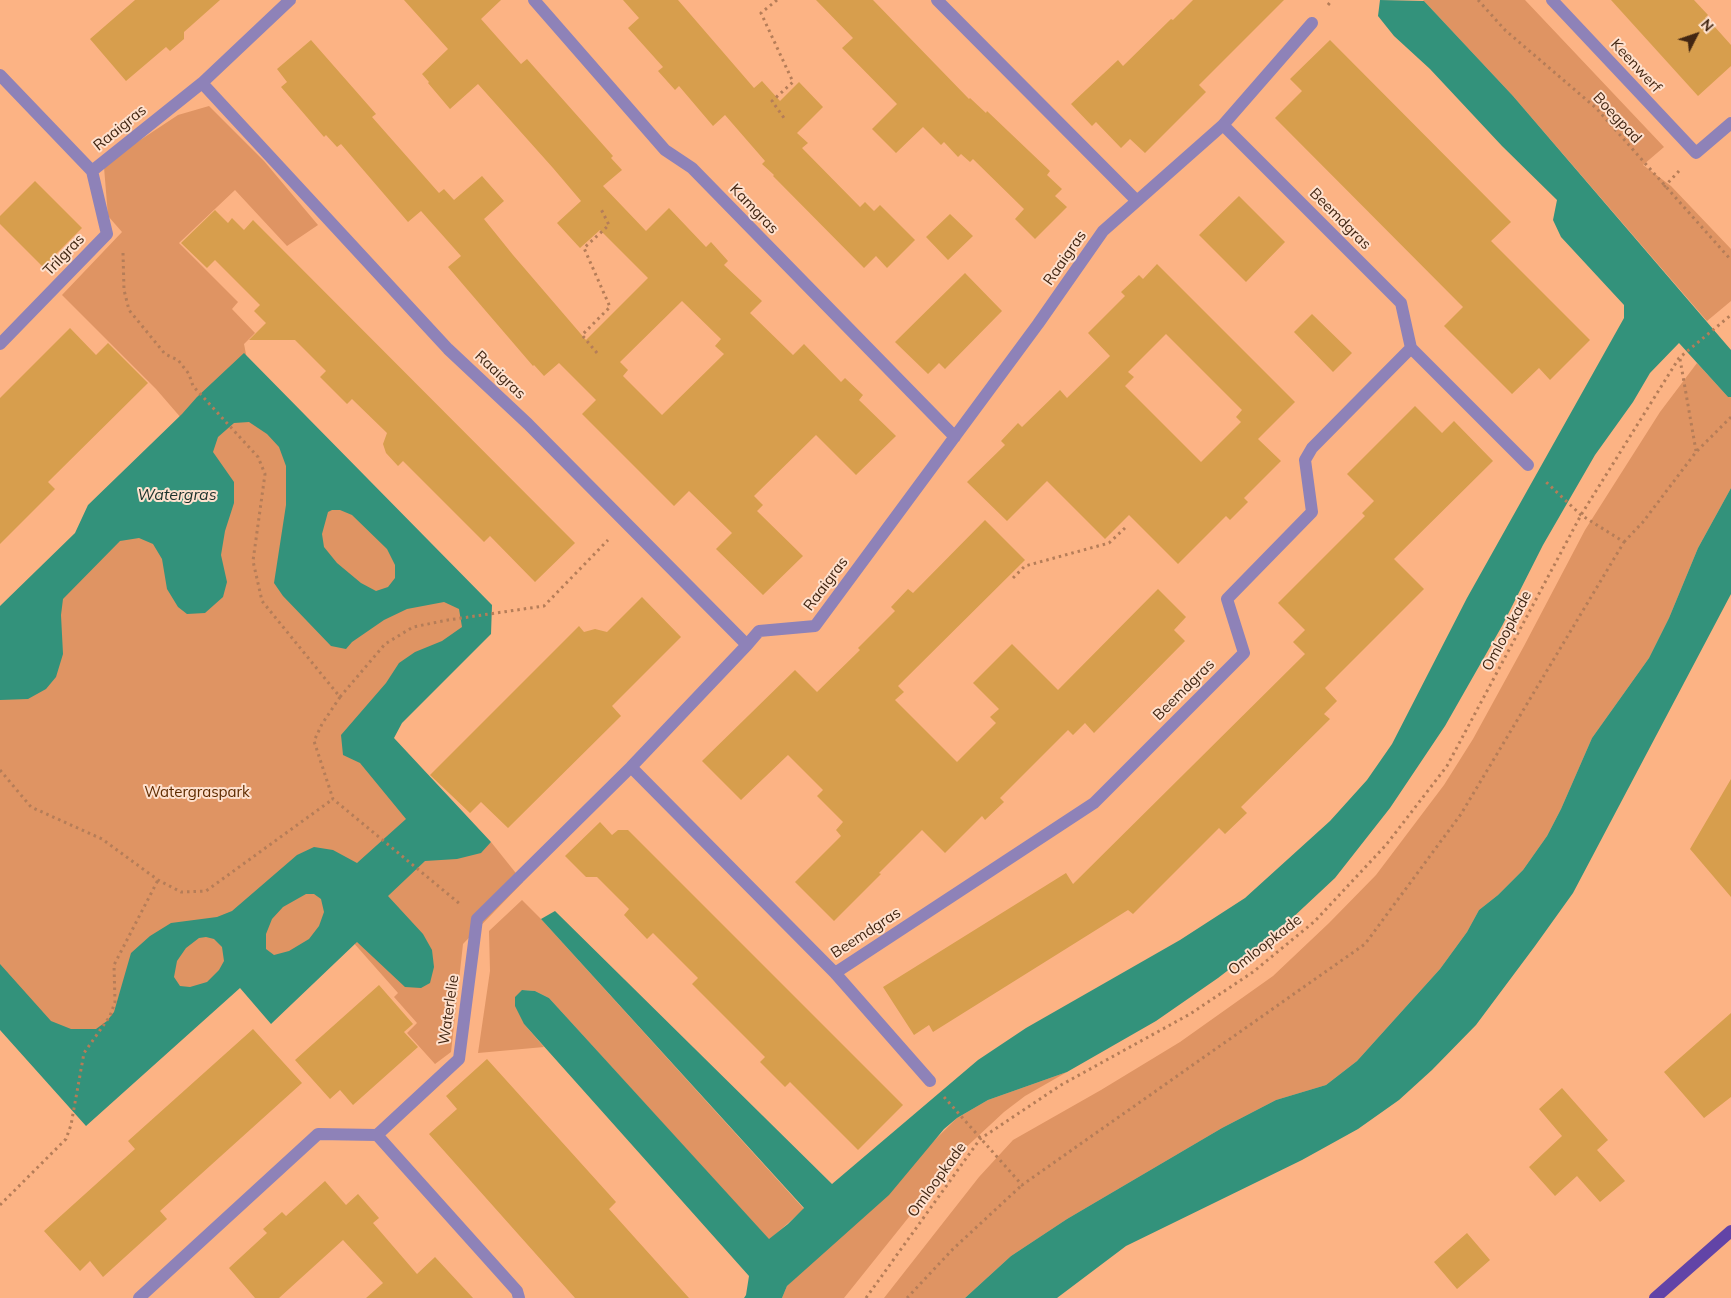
<!DOCTYPE html>
<style>
body{margin:0}
#map{position:relative;width:1731px;height:1298px;overflow:hidden;background:#fcb384;font-family:Mulish,sans-serif}
canvas{display:block}
.north{position:absolute;left:1671px;top:10px;width:50px;height:50px;-webkit-text-stroke:4px #fee0cd;paint-order:stroke;rotate:49deg;font-size:14px;font-weight:700;line-height:20px;text-align:center;color:#422612}
.north::after{content:'';display:block;margin:auto;width:18px;height:22px;background:#422612;clip-path:polygon(50% 0,100% 100%,50% 72%,0 100%)}
</style>
<div id="map">
<canvas width="1731" height="1298"></canvas>
<div class="north">N</div>
</div>
<script>
const g = document.querySelector('canvas').getContext('2d');
g.lineJoin = 'round';
function fillPath(path, color) { g.fillStyle = color; g.fill(path, 'evenodd'); }
const shape = rows => new Path2D(rows.map(r => 'M' + r).join(''));
function strokePath(path, color, width, dash) { g.strokeStyle = color; g.lineWidth = width; g.lineCap = dash ? 'butt' : 'round'; g.setLineDash(dash || []); g.stroke(path); }
function label(font, color, halo, rows, align = 'center') {
  g.font = font + ' Mulish,sans-serif'; g.lineWidth = 4; g.setLineDash([]); g.textBaseline = 'middle'; g.strokeStyle = halo; g.fillStyle = color; for (const [text, x, y, turn = 0] of rows) {
    g.save(); g.translate(x, y); g.rotate((+turn || 0) * Math.PI / 180); g.textAlign = isNaN(turn) ? turn : align; if (halo) g.strokeText(text, 0, 0); g.fillText(text, 0, 0); g.restore();
  }
}
const green = shape([
 [1423,0,1525,0,1664,147,1643,165,1671,186,1731,249,1731,301,1707,321,1513,96],
 [209,106,264,161,318,225,287,246,235,190,179,243,238,302,232,309,255,333,244,344,247,359,492,614,385,734,488,844,491,842,523,882,463,944,451,1052,435,1064,407,1033,417,1023,394,997,398,993,352,941,240,984,86,1119,0,1023,0,610,77,535,182,419,156,389,62,295,122,232,108,216,104,167,110,160,178,115],
 [1697,363,1728,397,1731,397,1731,488,1698,548,1669,618,1649,658,1592,738,1561,809,1547,836,1523,870,1498,895,1479,910,1467,932,1440,969,1357,1061,1326,1085,1276,1100,1222,1128,1067,1219,1011,1256,965,1298,884,1298,979,1177,1013,1140,1101,1090,1180,1042,1273,976,1329,923,1376,875,1444,785,1473,739,1524,646,1585,530,1660,412],
 [522,900,541,919,804,1209,769,1240,549,998,535,991,522,990,524,1024,544,1047,478,1053,490,971,489,931],
 [1067,1072,1025,1096,1004,1112,961,1152,844,1298,782,1298,787,1286,957,1118,988,1100]
]);
const water = shape([
 [1380,0,1424,1,1513,96,1731,350,1731,397,1728,397,1679,343,1650,373,1633,402,1595,455,1543,545,1502,626,1445,726,1390,808,1335,878,1274,935,1218,978,1156,1021,1067,1072,988,1100,957,1118,944,1129,889,1195,787,1286,782,1298,744,1298,746,1295,749,1276,524,1024,515,1006,515,997,522,990,535,991,549,998,769,1239,788,1224,804,1208,541,919,555,911,832,1184,978,1060,1026,1028,1180,940,1245,898,1330,821,1367,780,1392,744,1467,598,1624,318,1624,305,1561,237,1553,220,1557,200,1502,146,1430,69,1394,36,1378,16],
 [244,353,492,605,491,634,402,723,394,738,491,842,481,853,457,859,425,861,388,896,423,934,432,950,434,967,430,983,421,988,405,987,357,942,271,1024,240,988,86,1126,0,1030,0,964,51,1021,71,1029,96,1029,107,1021,114,1012,131,953,150,936,171,923,217,917,232,911,297,855,314,847,333,850,357,863,406,819,360,763,343,755,341,735,386,683,399,663,415,652,442,641,462,627,459,609,444,602,407,609,384,620,352,642,346,649,331,646,283,596,274,583,286,505,286,466,279,447,267,434,249,422,234,423,218,437,213,452,234,482,234,503,225,531,221,555,227,582,223,597,205,613,187,614,178,607,167,589,162,559,153,544,139,538,120,541,63,599,61,615,63,654,56,677,46,689,28,699,0,700,0,606,75,533,88,505,182,414,197,397],
 [332,510,340,510,352,515,387,549,395,565,395,578,388,587,376,591,361,583,337,563,324,547,322,534,328,512],
 [306,894,314,894,321,899,324,912,319,926,309,939,289,951,274,955,266,949,266,934,272,919,283,907],
 [206,937,214,939,222,947,224,961,219,970,207,982,190,987,180,986,174,977,177,961,186,948,199,938],
 [1731,488,1731,594,1573,893,1535,946,1476,1025,1432,1070,1399,1100,1358,1129,1302,1160,1126,1246,1057,1298,965,1298,1011,1256,1067,1219,1222,1128,1276,1100,1326,1085,1357,1061,1440,969,1467,932,1479,910,1498,895,1523,870,1547,836,1561,809,1592,738,1649,658,1669,618,1698,548]
]);
const building = shape([
 [135,0,220,0,184,32,184,39,170,51,166,47,126,81,90,39],
 [404,0,501,0,481,19,521,64,527,59,613,156,611,158,622,170,603,186,646,231,669,208,706,247,711,242,728,261,724,265,762,301,750,313,793,355,804,344,841,382,845,378,863,395,859,400,896,436,856,475,816,435,754,496,763,505,757,511,803,556,763,595,716,549,732,533,689,491,674,506,582,414,596,400,559,363,544,376,534,365,533,366,448,267,461,256,421,211,408,222,341,144,337,147,326,135,324,137,281,87,287,82,277,69,311,40,376,114,372,117,439,193,444,189,454,200,482,176,504,201,484,219,513,255,586,340,648,278,600,230,580,248,568,235,557,223,581,201,553,168,478,84,450,109,428,83,429,82,422,74,448,49],
 [682,301,721,339,715,346,724,354,662,415,623,376,628,370,620,362],
 [623,0,678,0,754,88,762,81,780,101,799,82,823,107,797,133,808,143,802,148,860,207,865,202,874,211,880,205,915,240,887,268,876,256,864,268,773,176,774,175,762,164,765,161,725,115,713,126,679,86,675,90,658,71,663,67,628,28,639,18],
 [816,0,873,0,969,99,970,98,986,113,987,111,1050,171,1047,175,1062,189,1055,196,1067,207,1035,239,1015,219,1024,209,973,159,970,162,961,154,958,157,944,142,941,145,923,127,896,153,872,129,897,104,842,48,853,38],
 [1193,0,1284,0,1199,85,1206,92,1145,153,1130,139,1121,148,1096,122,1092,126,1071,104,1118,60,1123,66,1171,19,1173,20],
 [1611,0,1694,0,1708,15,1706,17,1731,45,1731,66,1698,96],
 [1330,40,1511,222,1491,241,1590,340,1550,380,1539,368,1512,394,1444,326,1463,307,1275,118,1302,91,1290,79],
 [35,181,82,228,43,267,0,224,0,216],
 [1239,196,1285,242,1246,282,1199,235],
 [215,210,228,223,232,218,244,230,253,220,575,543,535,582,490,536,484,542,403,461,398,466,386,453,383,444,387,433,352,399,347,404,320,377,326,371,295,340,249,340,266,323,254,311,260,305,215,260,207,268,181,243],
 [950,214,973,236,948,260,926,237],
 [1157,264,1295,402,1258,439,1281,461,1244,498,1248,502,1230,520,1226,516,1178,564,1129,515,1105,539,1047,481,1007,521,967,482,1005,445,1001,441,1018,423,1022,427,1060,390,1067,398,1110,356,1088,333,1125,296,1121,292,1139,275,1143,279],
 [1166,334,1242,410,1236,417,1241,422,1201,462,1125,386,1134,377,1128,372],
 [965,273,1002,311,945,369,939,363,928,374,895,342],
 [1312,314,1352,353,1333,372,1294,332],
 [70,328,96,355,108,343,148,383,48,482,55,489,0,544,0,398],
 [1415,406,1442,433,1454,421,1493,461,1394,559,1424,589,1325,688,1337,701,1324,714,1330,719,1241,807,1247,813,1225,834,1219,828,1133,914,1128,910,933,1032,929,1025,914,1035,883,987,1066,873,1073,884,1305,654,1293,642,1305,630,1278,603,1365,516,1362,513,1374,501,1347,474],
 [985,520,1025,560,898,686,904,692,895,700,957,762,996,723,990,717,999,709,973,683,1012,644,1058,690,1158,589,1186,617,1174,630,1185,641,1094,733,1085,723,1073,735,1068,730,1000,798,1004,802,985,820,982,816,945,853,922,830,879,873,881,874,834,921,795,882,841,836,836,830,843,822,817,796,823,790,788,755,741,800,702,761,795,670,817,692,860,650,858,648,895,611,891,607,908,589,913,593],
 [642,597,681,637,612,706,621,716,508,828,481,802,470,813,430,775,579,626,584,632,595,629,607,632],
 [1731,779,1731,897,1690,849],
 [600,822,612,835,618,830,628,830,903,1105,858,1150,790,1082,785,1087,760,1062,765,1057,692,984,698,978,653,933,647,939,624,915,629,909,597,877,586,877,565,856],
 [379,985,413,1024,404,1032,418,1047,353,1105,340,1090,330,1099,295,1060],
 [1731,1013,1731,1097,1704,1118,1664,1072],
 [253,1029,302,1083,160,1211,167,1219,103,1277,90,1261,80,1271,44,1231,135,1149,128,1141],
 [487,1059,616,1202,609,1209,689,1298,575,1298,429,1134,457,1109,446,1096],
 [1562,1088,1608,1140,1597,1150,1625,1181,1600,1202,1577,1176,1555,1196,1529,1167,1562,1136,1539,1109],
 [325,1181,346,1205,358,1194,379,1218,373,1223,417,1274,435,1257,473,1298,366,1298,383,1283,343,1240,279,1298,255,1298,229,1268,267,1233,263,1229,282,1212,286,1216],
 [1467,1233,1490,1260,1457,1289,1434,1262]
]);
const path = shape([
 [777,0,761,13,793,82,772,101,784,118],
 [1478,0,1505,30,1596,108,1731,260],
 [1328,5,1332,0],
 [1664,187,1679,171],
 [123,253,124,290,129,310,165,354,178,360,189,374,193,386,258,457,265,474,253,561,262,601,340,697,322,724,314,741,333,799,460,904],
 [597,353,582,335,610,307,584,248,609,225,601,209],
 [1680,359,1696,451],
 [1624,542,1643,522,1696,452,1731,417],
 [1013,578,1025,566,1109,543,1125,528],
 [340,697,385,644,413,627,448,620,544,606,608,540],
 [0,770,31,807,102,839,158,880,181,892,206,891,333,799],
 [944,1097,1022,1185,1365,944,1461,814,1624,542,1581,515,1545,481],
 [0,1205,66,1139,71,1125,84,1053,110,1016,115,1002,114,965,158,880],
 [866,1298,980,1139,1061,1085,1190,1014,1253,972,1315,921,1386,845,1447,766,1581,515,1679,358,1731,315],
 [907,1298,953,1249,1022,1185]
]);
const minor = shape([
 [534,0,665,150,692,168,955,437],
 [1552,0,1696,153,1731,123],
 [0,75,92,171,202,83,448,349,528,424,747,645,759,631,815,626,1038,324,1103,231,1137,201,937,0],
 [202,83,290,0],
 [1223,125,1401,303,1411,348,1528,465],
 [1137,201,1223,125,1312,23],
 [0,344,107,234,92,171],
 [631,767,835,973,930,1081],
 [835,973,1094,803,1244,653,1227,599,1312,512,1305,460,1312,448,1411,348],
 [377,1135,517,1291,519,1298],
 [139,1298,318,1134,377,1135,459,1059,477,919,631,767,747,645]
]);
const major = shape([
 [1655,1298,1731,1231]
]);
const streetNames = [
 ["Keenwerf",1636,66,47],
 ["Boegpad",1617,118,47],
 ["Raaigras",120,128,-39],
 ["Kamgras",754,209,46],
 ["Beemdgras",1340,219,45],
 ["Trilgras",64,255,-46],
 ["Raaigras",1065,258,-55],
 ["Raaigras",500,375,43],
 ["Raaigras",826,584,-53],
 ["Omloopkade",1507,631,-62],
 ["Beemdgras",1184,690,-45],
 ["Beemdgras",866,933,-33],
 ["Omloopkade",1265,945,-38],
 ["Waterlelie",449,1010,-82],
 ["Omloopkade",937,1180,-54]
];
const parkNames = [
 ["Watergraspark",197,792]
];
const waterNames = [
 ["Watergras",177,495]
];
fillPath(green, '#df9463');
fillPath(water, '#33927b');
fillPath(building, '#d79e4d');
strokePath(path, '#b57d58', 3, [2.5, 4]);
strokePath(minor, '#8e82b8', 12);
strokePath(major, '#6244a7', 12);
label('15px', '#422612', '#fee0cd', streetNames);
label('15px', '#5f2c00', '#fee0cd', parkNames);
label('italic 16px', '#1b312b', '#fee0cd', waterNames);
</script>
